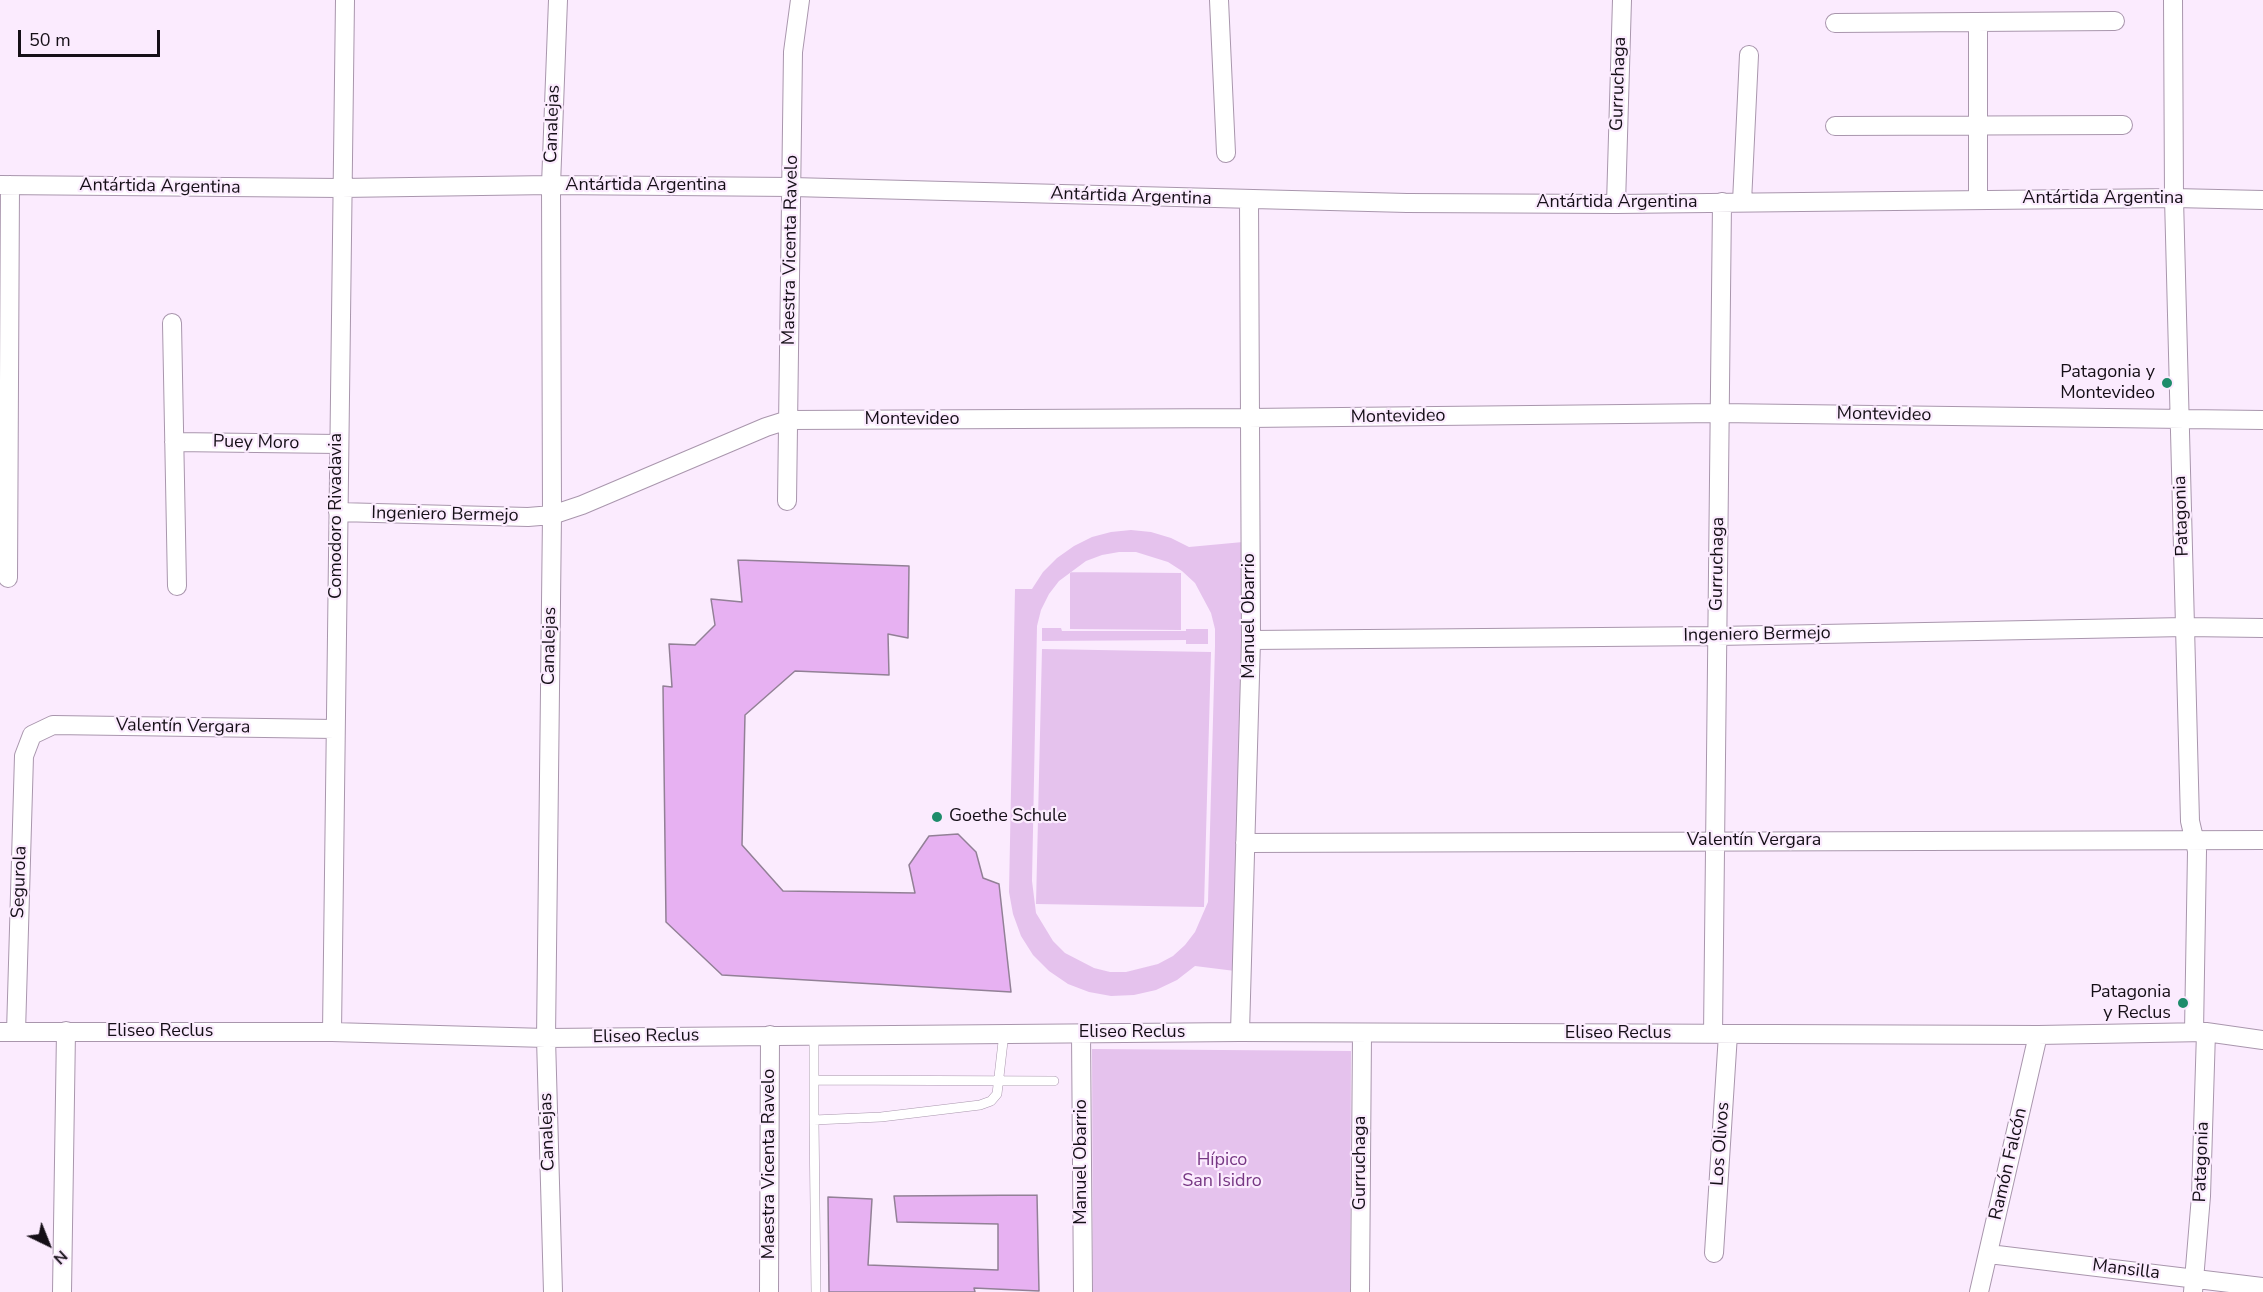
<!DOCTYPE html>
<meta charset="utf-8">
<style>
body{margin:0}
#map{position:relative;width:2263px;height:1292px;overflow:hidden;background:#fbebfe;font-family:"Nunito Sans",sans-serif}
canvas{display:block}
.north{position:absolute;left:18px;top:1214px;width:60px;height:60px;-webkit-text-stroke:4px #fbebfe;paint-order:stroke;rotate:137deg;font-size:16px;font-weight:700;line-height:24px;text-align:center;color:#150f17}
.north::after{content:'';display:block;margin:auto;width:21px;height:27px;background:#150f17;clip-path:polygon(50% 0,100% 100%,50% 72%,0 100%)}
.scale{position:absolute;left:18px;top:30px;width:142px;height:27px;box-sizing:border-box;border:3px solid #150f17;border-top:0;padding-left:8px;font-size:18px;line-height:21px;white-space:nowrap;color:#150f17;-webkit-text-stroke:4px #fbebfe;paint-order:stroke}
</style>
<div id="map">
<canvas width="2263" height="1292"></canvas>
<div class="north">N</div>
<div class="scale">50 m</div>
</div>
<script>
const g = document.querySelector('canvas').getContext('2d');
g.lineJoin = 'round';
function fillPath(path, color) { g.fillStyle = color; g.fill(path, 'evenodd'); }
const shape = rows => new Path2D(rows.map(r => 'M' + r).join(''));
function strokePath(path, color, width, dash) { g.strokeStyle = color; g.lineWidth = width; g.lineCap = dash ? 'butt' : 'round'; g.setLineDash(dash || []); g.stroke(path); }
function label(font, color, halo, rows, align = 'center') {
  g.font = font + ' "Nunito Sans",sans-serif'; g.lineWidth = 4.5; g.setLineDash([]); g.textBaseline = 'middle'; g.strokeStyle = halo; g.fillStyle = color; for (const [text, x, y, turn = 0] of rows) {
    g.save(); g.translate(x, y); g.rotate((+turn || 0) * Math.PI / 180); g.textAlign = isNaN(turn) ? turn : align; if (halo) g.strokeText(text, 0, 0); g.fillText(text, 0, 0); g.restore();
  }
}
const green = shape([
 [1131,530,1151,532,1171,538,1189,547,1243,542,1235,971,1195,966,1177,980,1156,990,1134,995,1111,996,1089,992,1068,984,1049,971,1033,955,1021,936,1013,914,1009,892,1015,589,1032,589,1043,572,1057,558,1074,546,1092,537,1111,532],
 [1119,552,1136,552,1168,562,1182,571,1195,583,1211,613,1215,629,1215,646,1208,902,1195,932,1185,945,1173,956,1158,964,1126,972,1110,972,1094,968,1065,953,1053,941,1036,913,1032,881,1037,626,1041,610,1049,594,1059,581,1086,561,1102,555],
 [1070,572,1181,573,1181,630,1070,629],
 [1042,628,1061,628,1062,631,1186,631,1186,629,1208,629,1208,644,1186,644,1186,640,1042,641],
 [1042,649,1211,652,1204,907,1036,904],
 [1092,1049,1351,1051,1350,1292,1093,1292]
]);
const building = shape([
 [738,560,909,566,908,638,888,634,889,675,795,671,745,715,742,845,783,891,915,893,909,865,929,836,958,834,976,852,983,878,999,884,1011,992,722,975,666,922,663,686,672,687,669,644,695,645,715,625,711,599,742,602,738,560],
 [1037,1195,1039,1291,974,1288,975,1292,829,1292,828,1197,872,1199,868,1265,998,1270,998,1224,897,1222,894,1196,1037,1195]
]);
const lane = shape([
 [814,1080,1054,1081],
 [814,1120,814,1035],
 [816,1292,814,1120,881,1117,980,1105,991,1101,997,1094,1004,1033]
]);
const street = shape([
 [1219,0,1226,153],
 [2173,0,2174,198,2190,821,2197,851,2194,1032],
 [1835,23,2115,21],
 [1835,126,2123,125],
 [0,185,341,188,551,185,792,187,1407,203,1616,204,2174,198,2263,200],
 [1978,200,1978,22],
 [1742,202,1749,55],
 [1616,204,1622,0],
 [172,323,177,586],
 [174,442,338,444],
 [787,501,793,52,800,0],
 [338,512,528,517,552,515,582,505,766,427,788,420,1248,418,1719,413,2263,420],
 [8,578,10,185],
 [1251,640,1717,636,2185,627,2263,628],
 [1245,843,2263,840],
 [0,1032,332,1032,546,1038,1240,1032,2038,1035,2206,1032,2263,1040],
 [16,1032,24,756,32,735,53,725,335,729],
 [332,1032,345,0],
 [1240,1032,1251,640,1249,200],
 [1081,1033,1083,1292],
 [1713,1034,1722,202],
 [1714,1253,1728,1034],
 [1989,1254,2263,1287],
 [62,1292,66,1031],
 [553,1292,546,1038,552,515,551,185,558,0],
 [769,1292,770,1035],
 [1360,1292,1362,1034],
 [1979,1292,2038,1035],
 [2193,1292,2201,1196,2206,1032]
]);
const markers = [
 [2167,383,6,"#1e8c6b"],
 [937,817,6,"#1e8c6b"],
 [2183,1003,6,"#1e8c6b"]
];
const streetNames = [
 ["Gurruchaga",1619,84,-88],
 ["Canalejas",553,124,-88],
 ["Antártida Argentina",646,186],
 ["Antártida Argentina",160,187,1],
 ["Antártida Argentina",1131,197,2],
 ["Antártida Argentina",2103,199],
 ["Antártida Argentina",1617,203],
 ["Maestra Vicenta Ravelo",791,250,-89],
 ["Montevideo",1884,415,1],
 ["Montevideo",1398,417,-1],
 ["Montevideo",912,420],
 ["Puey Moro",256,443,1],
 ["Ingeniero Bermejo",445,515,1],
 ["Comodoro Rivadavia",337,516,-90],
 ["Patagonia",2182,516,-92],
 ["Gurruchaga",1718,564,-89],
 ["Manuel Obarrio",1250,616,-90],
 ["Ingeniero Bermejo",1757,635,-1],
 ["Canalejas",550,646,-89],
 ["Valentín Vergara",183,727,1],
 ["Valentín Vergara",1754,841],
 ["Segurola",20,882,-88],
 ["Eliseo Reclus",160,1032],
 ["Eliseo Reclus",1132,1033],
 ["Eliseo Reclus",1618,1034],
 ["Eliseo Reclus",646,1037,-1],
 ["Canalejas",548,1132,-92],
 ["Los Olivos",1721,1144,-86],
 ["Manuel Obarrio",1082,1162,-90],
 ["Patagonia",2202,1162,-88],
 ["Gurruchaga",1361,1163,-90],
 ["Maestra Vicenta Ravelo",770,1164,-90],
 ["Ramón Falcón",2009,1164,-77],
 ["Mansilla",2126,1270,7]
];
const poiNames = [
 ["Patagonia y",2155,373],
 ["Montevideo",2155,394],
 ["Goethe Schule",949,817,"left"],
 ["Patagonia",2171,993],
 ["y Reclus",2171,1014]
];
const parkNames = [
 ["Hípico",1222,1161],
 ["San Isidro",1222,1182]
];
fillPath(green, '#e5c2ed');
fillPath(building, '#e7b1f2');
strokePath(building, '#928096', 1.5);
strokePath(lane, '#a996ad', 10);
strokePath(street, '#a996ad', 20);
strokePath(lane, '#fff', 9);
strokePath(street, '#fff', 18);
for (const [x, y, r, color] of markers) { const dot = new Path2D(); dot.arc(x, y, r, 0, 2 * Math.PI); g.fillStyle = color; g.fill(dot); strokePath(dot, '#fbebfe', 2); }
label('18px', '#150f17', '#fbebfe', streetNames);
label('18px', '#150f17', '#fbebfe', poiNames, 'right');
label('18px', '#773884', '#fbebfe', parkNames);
</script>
